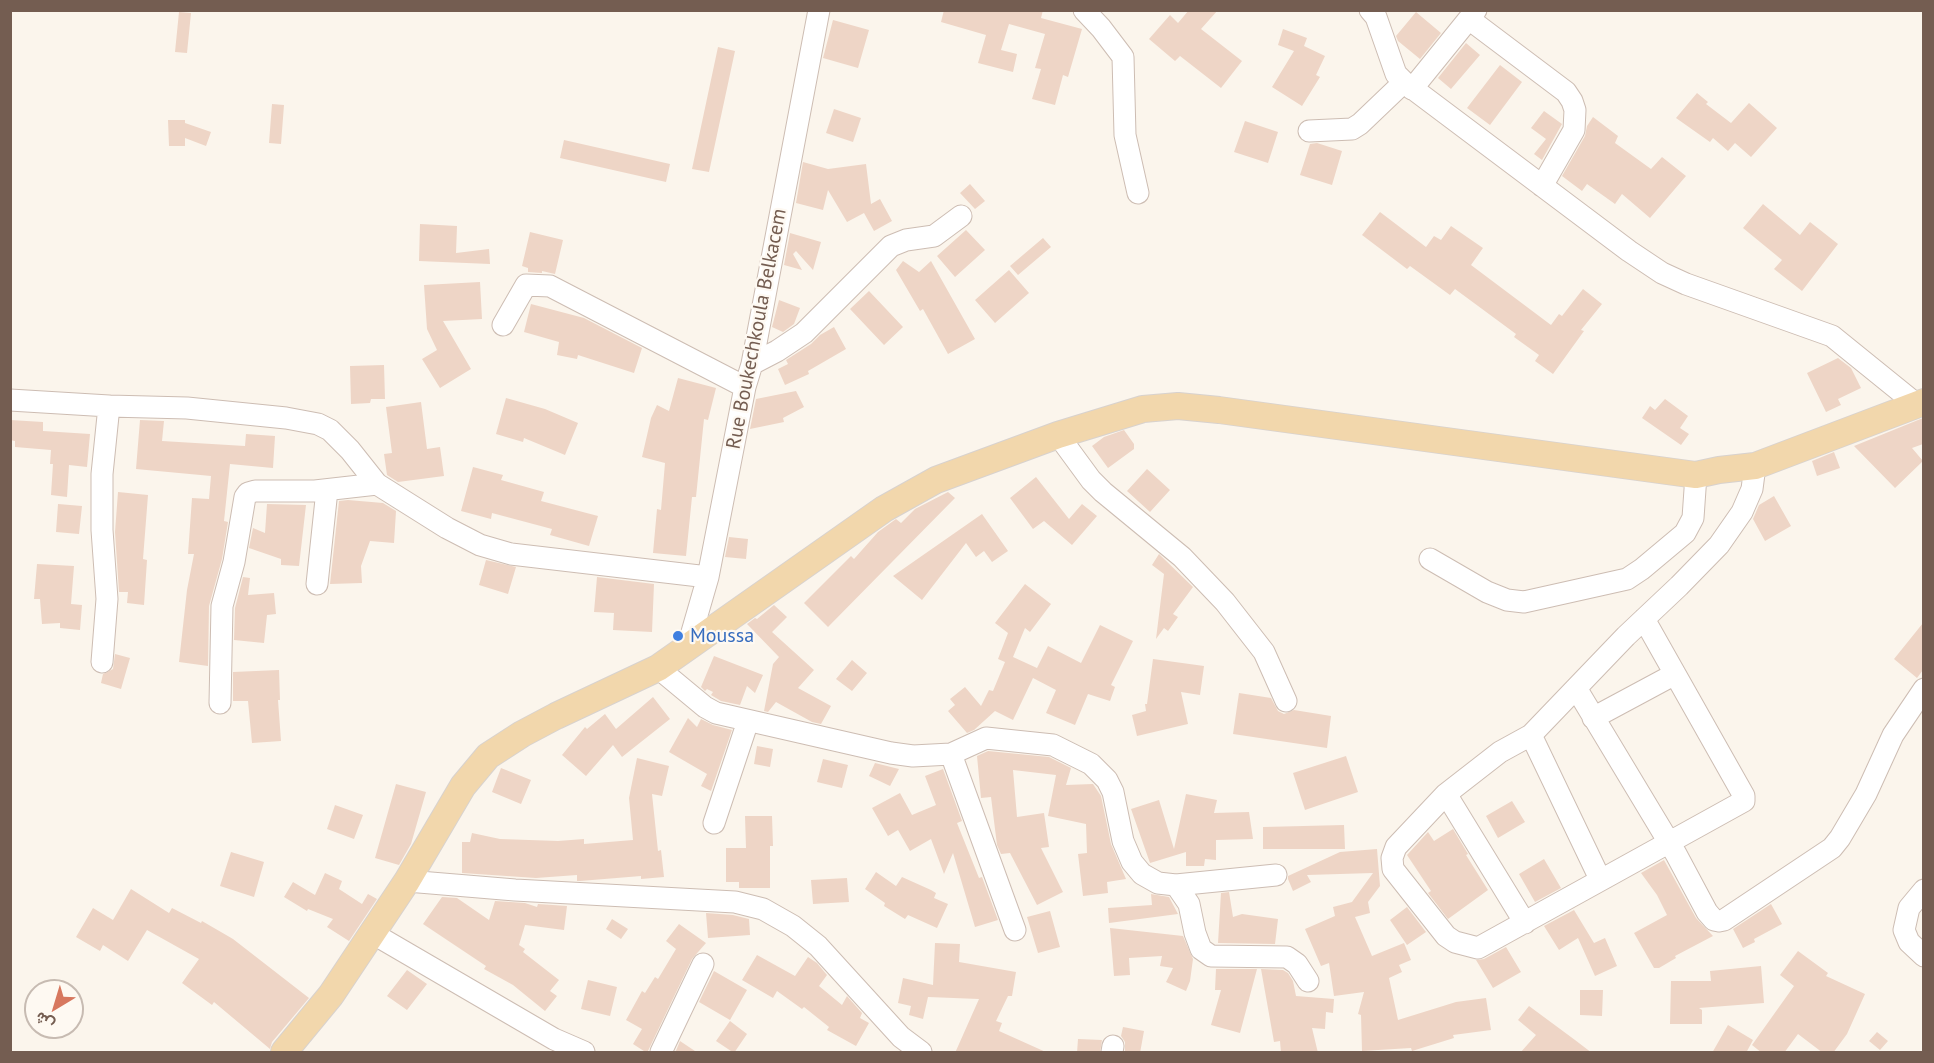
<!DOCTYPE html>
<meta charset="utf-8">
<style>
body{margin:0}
#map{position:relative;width:1934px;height:1063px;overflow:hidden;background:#fbf5ec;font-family:"PT Sans",Vazirmatn,sans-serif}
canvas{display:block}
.frame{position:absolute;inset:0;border:12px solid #745d51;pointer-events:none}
.north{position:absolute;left:24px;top:979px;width:60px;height:60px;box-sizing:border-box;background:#fef9f2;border:2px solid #c7bbb2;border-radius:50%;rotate:218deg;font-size:16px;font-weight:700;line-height:24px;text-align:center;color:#745d51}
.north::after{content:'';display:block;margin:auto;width:21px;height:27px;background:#d7785f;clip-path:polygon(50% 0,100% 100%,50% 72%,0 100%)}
</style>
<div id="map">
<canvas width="1934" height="1063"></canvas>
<div class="frame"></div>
<div class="north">ش</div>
</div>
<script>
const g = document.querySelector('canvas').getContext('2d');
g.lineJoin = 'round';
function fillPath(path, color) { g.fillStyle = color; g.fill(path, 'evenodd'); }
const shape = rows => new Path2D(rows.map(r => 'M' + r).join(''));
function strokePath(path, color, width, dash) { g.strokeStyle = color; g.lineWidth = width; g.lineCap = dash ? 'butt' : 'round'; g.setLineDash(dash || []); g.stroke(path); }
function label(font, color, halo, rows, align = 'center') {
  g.font = font + ' "PT Sans",sans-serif'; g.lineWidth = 4.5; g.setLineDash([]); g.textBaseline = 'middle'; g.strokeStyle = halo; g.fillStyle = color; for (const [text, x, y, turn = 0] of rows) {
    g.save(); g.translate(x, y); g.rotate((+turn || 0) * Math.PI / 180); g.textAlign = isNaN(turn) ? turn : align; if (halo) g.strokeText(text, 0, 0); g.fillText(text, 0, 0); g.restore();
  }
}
const building = shape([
 [944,10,1043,10,1041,18,1082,29,1068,77,1063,75,1055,105,1032,99,1041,69,1035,68,1045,34,1009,24,1001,50,1017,54,1013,72,978,63,986,35,941,22],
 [1189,10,1218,10,1201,29,1242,61,1221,88,1180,56,1175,61,1149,39,1170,15,1178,23],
 [179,12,191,13,187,53,175,52],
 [1416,12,1441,33,1420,59,1398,41,1396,36],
 [833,20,869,30,858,68,823,58],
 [1283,29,1307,38,1304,46,1325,56,1316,75,1320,77,1302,106,1272,87,1294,51,1278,45],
 [1466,43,1480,55,1451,89,1438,78],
 [718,47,735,51,709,172,692,169],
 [1500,65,1522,82,1490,125,1467,108],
 [1697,93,1708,102,1706,104,1731,123,1749,103,1777,128,1751,157,1735,143,1728,151,1713,138,1710,142,1676,118],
 [272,104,284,105,281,144,269,143],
 [834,109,861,118,853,142,826,133],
 [1544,111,1562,124,1542,160,1534,154,1546,139,1531,128],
 [1593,117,1618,136,1615,143,1651,169,1662,157,1686,176,1650,218,1622,194,1615,204,1587,184,1582,191,1562,176,1585,136,1587,126],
 [168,120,185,120,185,123,211,132,206,146,185,138,185,146,169,146],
 [1245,121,1278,132,1268,163,1234,152],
 [564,140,670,164,666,182,560,158],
 [1317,143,1342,151,1332,185,1300,175,1310,144],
 [803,162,828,169,866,164,871,204,880,199,892,221,874,231,864,213,847,222,828,190,823,210,796,203],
 [970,184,985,201,975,209,960,193],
 [1763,204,1800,235,1810,222,1838,244,1802,291,1774,269,1782,260,1743,228],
 [1380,212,1426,247,1434,236,1441,240,1451,226,1483,248,1471,265,1551,325,1559,314,1562,316,1583,289,1602,304,1581,330,1584,331,1553,374,1535,361,1539,355,1514,337,1516,334,1455,289,1450,295,1410,266,1407,269,1362,235],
 [420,224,457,226,456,253,489,249,490,264,419,261],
 [966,230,985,250,955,277,937,256],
 [530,232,563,240,555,274,542,271,542,273,528,272,528,268,522,266],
 [790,233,821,242,813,270,796,251,793,254,802,270,784,265],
 [1043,238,1051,247,1018,275,1010,266],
 [903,261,919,272,931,261,975,339,948,354,923,309,920,311,896,270],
 [1009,270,1029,293,995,323,975,300],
 [480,282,482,319,443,321,471,369,440,388,422,359,437,350,427,329,424,285],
 [869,291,903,327,884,345,850,309],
 [779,300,800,308,794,324,783,332,772,327],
 [531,304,584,318,642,348,634,373,578,355,577,359,557,355,559,342,524,332],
 [834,327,846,349,808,371,809,374,785,385,778,369,788,364,786,360,811,344,820,335],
 [1838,358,1851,368,1861,388,1838,399,1841,405,1826,412,1807,373],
 [384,365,385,399,371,399,370,403,351,404,350,366],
 [678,378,716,388,708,420,704,419,696,497,692,497,686,556,653,553,657,509,661,510,665,463,642,457,651,418,657,405,669,411],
 [796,391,804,407,783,418,784,422,750,429,756,399],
 [506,398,545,409,578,423,565,455,524,438,523,442,496,434],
 [1665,399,1688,416,1680,428,1689,434,1681,445,1642,418,1650,406,1655,410],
 [421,402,427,449,440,447,444,476,398,482,387,475,384,454,392,453,386,407],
 [1923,418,1923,444,1912,448,1923,461,1895,488,1854,446],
 [10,420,43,422,43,431,90,434,87,467,69,465,67,497,51,495,53,464,50,464,51,450,15,447,15,441,10,440],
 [140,420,164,421,162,441,245,446,246,434,275,436,273,468,230,464,224,521,228,522,222,559,209,606,208,666,179,662,187,590,194,554,188,554,192,498,209,499,211,476,136,469],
 [1124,430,1134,444,1134,449,1108,468,1092,446,1104,437],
 [1834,452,1840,468,1817,476,1812,461],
 [473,467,503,475,501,480,544,492,541,501,598,516,589,546,550,535,552,529,492,513,491,519,461,511],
 [1147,469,1170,490,1150,512,1127,491],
 [1036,477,1069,519,1082,504,1097,516,1072,545,1044,521,1033,529,1010,498],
 [118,492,148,495,143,559,147,560,144,605,127,603,128,592,119,592,115,532],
 [948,492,955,498,828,627,804,603,851,556,854,559,878,532,896,519,901,523,915,509],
 [1774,496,1791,526,1765,541,1753,519,1759,505],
 [348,500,383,503,396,511,394,543,370,541,361,566,362,583,330,584,339,501],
 [58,504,82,506,79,534,56,532],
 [267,504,306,505,299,566,281,565,281,559,249,548,253,528,265,533],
 [982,514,1008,551,992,562,984,551,976,557,966,543,922,600,893,576],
 [729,537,748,539,746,559,725,557],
 [1159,554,1193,587,1173,614,1178,617,1168,631,1164,628,1156,639,1164,574,1152,565],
 [486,560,516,567,508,594,479,585],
 [37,564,74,566,71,604,82,605,80,630,60,628,60,623,42,624,40,599,34,599],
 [243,577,250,578,248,595,274,593,276,614,267,615,264,643,234,640,235,608],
 [597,577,654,584,652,632,613,630,614,613,594,612],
 [1025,584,1051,604,1030,632,1025,628,1013,657,1037,668,1048,646,1081,663,1100,625,1133,641,1111,685,1115,687,1110,701,1088,694,1075,725,1046,713,1056,690,1033,678,1013,720,995,711,974,730,967,733,948,711,955,705,950,699,965,687,981,706,989,690,993,691,1005,662,998,659,1008,633,995,623],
 [774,605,787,617,772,632,814,670,798,688,831,706,821,724,812,722,776,702,768,712,764,711,773,664,779,657,747,624,755,618,757,619],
 [1923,623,1923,670,1917,678,1894,659],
 [115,654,130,658,121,689,101,683,103,674,113,669],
 [714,656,763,675,755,693,747,686,740,705,721,701,711,695,713,692,707,689,705,691,701,687],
 [1153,659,1204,666,1200,695,1181,692,1188,724,1137,736,1132,715,1146,711,1145,704,1147,704],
 [852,660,867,673,852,691,836,679],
 [279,670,280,700,278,700,281,741,252,743,248,701,233,701,233,672],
 [1239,693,1271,698,1278,711,1284,714,1294,710,1331,716,1327,748,1233,734],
 [653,697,670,719,622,757,613,745,586,776,562,755,585,727,587,729,605,714,616,729],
 [688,718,697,727,701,719,713,725,732,730,711,791,701,786,707,774,669,752],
 [757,746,773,749,770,767,754,764],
 [988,751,1049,757,1071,768,1066,785,1093,784,1101,796,1111,844,1126,879,1107,882,1108,893,1083,896,1078,854,1087,853,1086,824,1048,816,1056,775,1013,770,1017,817,1044,813,1049,847,1041,848,1063,892,1037,905,1010,853,1001,854,997,845,991,797,981,798,977,756],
 [1346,756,1358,792,1305,810,1293,773],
 [637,758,669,766,662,796,652,794,658,851,661,850,664,877,641,879,641,876,580,881,577,881,577,875,536,878,462,873,462,842,470,842,472,833,500,839,558,841,584,839,584,844,633,840,629,798],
 [823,759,848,765,842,788,817,782],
 [875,763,899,769,890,786,869,776],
 [501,768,531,780,521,804,492,792],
 [943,769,962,821,957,823,979,878,982,877,998,920,975,927,953,853,944,874,931,839,910,851,898,830,888,836,872,808,900,793,912,815,936,805,925,776],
 [396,784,426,792,411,844,399,865,375,858],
 [1186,794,1217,800,1214,813,1249,812,1253,839,1216,840,1216,860,1205,859,1204,866,1186,866,1186,852,1150,863,1131,809,1159,800,1174,849],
 [1512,801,1525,822,1498,838,1486,816],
 [335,805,363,815,354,839,327,829],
 [745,816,772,816,773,846,770,846,770,888,739,888,739,882,726,882,726,848,746,848],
 [1344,825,1345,849,1263,849,1263,827],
 [1453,829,1468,854,1466,855,1488,890,1448,919,1428,893,1431,891,1407,855,1428,832,1434,841],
 [1377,849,1380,886,1368,902,1370,913,1355,917,1372,956,1404,943,1411,960,1399,965,1402,972,1389,978,1398,1020,1456,1002,1486,998,1491,1030,1453,1035,1454,1038,1412,1051,1411,1048,1362,1051,1361,1015,1358,1014,1364,992,1334,996,1329,963,1321,966,1305,929,1335,916,1333,907,1352,902,1373,873,1307,875,1311,882,1293,891,1288,879,1288,876,1340,852],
 [231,852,264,862,254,897,220,886],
 [1544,859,1561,888,1535,902,1519,874],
 [1664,860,1696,918,1713,936,1675,956,1676,958,1659,968,1654,968,1634,933,1667,915,1657,895,1641,873],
 [876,872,896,886,902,877,931,890,936,893,934,898,948,904,937,928,908,915,905,919,884,906,885,903,865,889],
 [325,873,342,881,339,889,362,904,368,894,377,899,349,941,327,927,333,919,308,909,307,911,284,897,293,882,315,895],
 [847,878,849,902,813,904,811,880],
 [131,889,169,913,172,908,201,923,202,921,233,939,309,998,272,1042,270,1049,214,1002,212,1005,182,983,199,959,147,930,128,961,103,945,100,951,76,937,93,908,113,920],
 [1229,892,1233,917,1242,914,1278,919,1275,944,1218,943,1221,893],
 [1151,894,1169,897,1178,914,1109,923,1108,908,1152,905],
 [442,897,457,898,489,920,495,901,525,903,537,907,538,904,567,906,564,930,525,925,519,945,525,949,523,952,559,980,550,991,557,996,545,1011,513,985,484,969,486,966,423,924],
 [1771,904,1782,924,1754,939,1755,942,1743,948,1733,929],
 [1407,907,1426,932,1407,945,1390,920],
 [1574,910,1594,943,1605,938,1617,966,1595,976,1578,938,1559,950,1544,926],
 [1050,911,1060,947,1038,953,1027,917],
 [706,913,733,915,749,919,750,935,708,938],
 [612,919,628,929,621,939,606,929],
 [679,924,706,943,692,959,647,1053,633,1044,642,1029,626,1020,642,991,645,993,655,977,658,979,676,949,666,941],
 [1110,928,1183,936,1193,959,1190,981,1186,991,1166,982,1173,968,1160,966,1162,956,1129,958,1130,975,1114,976],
 [935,943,960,944,959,962,1016,972,1012,996,1008,996,996,1021,1002,1023,999,1031,1048,1053,955,1053,979,999,928,997,923,1019,909,1015,911,1006,898,1003,903,978,933,985],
 [1506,947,1521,972,1493,988,1476,960,1484,959],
 [1798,951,1828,973,1826,976,1865,994,1847,1034,1833,1053,1823,1053,1798,1034,1784,1053,1762,1053,1752,1045,1794,986,1780,975],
 [757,955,795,976,808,957,817,963,827,975,819,986,842,1005,847,996,862,1013,860,1018,869,1023,856,1046,827,1030,829,1027,804,1007,802,1009,777,991,773,998,742,980],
 [1761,966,1764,1003,1699,1008,1702,1010,1702,1024,1670,1024,1671,981,1711,981,1710,971],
 [1216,969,1257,969,1240,1033,1211,1025,1221,990,1215,990],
 [1261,969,1283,970,1288,973,1293,981,1296,996,1334,999,1333,1013,1326,1012,1325,1029,1312,1028,1318,1053,1281,1053,1280,1041,1274,1042],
 [407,970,427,984,407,1010,387,996],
 [714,971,747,990,730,1020,699,1002],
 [588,980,617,987,610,1016,581,1009],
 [1580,990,1603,990,1602,1016,1580,1015],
 [1529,1006,1575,1040,1592,1053,1520,1053,1536,1035,1518,1020],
 [730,1021,747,1034,734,1053,716,1041],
 [1728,1025,1753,1040,1746,1053,1712,1053],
 [1123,1027,1144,1031,1140,1053,1125,1053,1125,1042,1121,1036],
 [1877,1032,1888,1041,1880,1050,1869,1041],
 [1078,1039,1102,1040,1100,1053,1077,1053],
 [680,1041,698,1053,675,1053]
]);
const minor = shape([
 [1084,10,1101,28,1123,57,1125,135,1138,193],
 [1370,10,1376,17,1396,74,1404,82,1629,251,1662,273,1686,284,1832,336,1916,404],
 [1469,19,1566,92,1572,101,1575,110,1574,130,1542,186],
 [1412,89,1476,10],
 [1309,131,1352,129,1360,124,1404,82],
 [503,325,526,285,550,286,745,387],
 [752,364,777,351,804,333,891,246,906,240,934,236,961,216],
 [10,400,109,406,187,408,286,418,318,424,330,430,350,450,377,484,447,528,480,545,511,554,708,577],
 [1058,435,1091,480,1103,492,1182,557,1225,602,1264,652,1286,701],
 [1430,559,1487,592,1507,600,1524,602,1627,579,1642,569,1685,533,1693,518,1696,475],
 [317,584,327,490],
 [1644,619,1744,796,1744,801,1478,948,1455,942,1446,936,1393,869,1392,858,1396,847,1446,794,1500,752,1531,735,1626,636,1679,586,1719,545,1742,512,1752,489,1755,466],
 [688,646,708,577,745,387,752,364,819,10],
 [102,662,107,599,102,530,102,474,109,406],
 [658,668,705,707,716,713,891,753,913,756,951,754,1015,930],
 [1576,688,1676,854,1707,912,1714,920,1719,921,1724,920,1832,848,1840,838,1866,794,1893,735,1924,689],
 [220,703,222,606,234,562,245,497,248,493,255,491,315,491,377,484],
 [1593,718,1675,674],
 [1531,735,1600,879],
 [951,754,986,738,1053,745,1091,764,1107,780,1113,792,1123,841,1132,862,1142,874,1158,883,1176,885,1189,904,1195,933,1201,949,1211,956,1287,957,1297,964,1308,981],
 [1446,794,1525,923],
 [714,823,748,721],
 [407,881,515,890,735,902,763,909,793,926,818,946,901,1037,921,1052],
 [1176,885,1276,875],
 [1924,890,1909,908,1904,930,1909,942,1924,956],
 [372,933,554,1039,584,1052],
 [661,1052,703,964],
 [1112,1052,1113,1046]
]);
const major = shape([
 [284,1052,331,995,407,881,463,786,488,756,522,734,556,716,658,668,884,509,936,480,1058,435,1143,409,1178,406,1219,410,1696,475,1719,470,1755,466,1924,402]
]);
const markers = [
 [678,636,6,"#3f7fe0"]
];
const streetNames = [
 ["Rue Boukechkoula Belkacem",757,329,-79]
];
const shopNames = [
 ["Moussa",690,636]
];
fillPath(building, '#eed5c6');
strokePath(minor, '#cdbdb3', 23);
strokePath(major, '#d8d2ce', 28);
strokePath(minor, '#fff', 21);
strokePath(major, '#f2d7ac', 26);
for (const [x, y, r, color] of markers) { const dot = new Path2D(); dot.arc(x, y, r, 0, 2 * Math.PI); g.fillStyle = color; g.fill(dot); strokePath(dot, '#fef9f2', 2); }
label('20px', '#745d51', '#fef9f2', streetNames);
label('20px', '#366cbe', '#fef9f2', shopNames, 'left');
</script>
